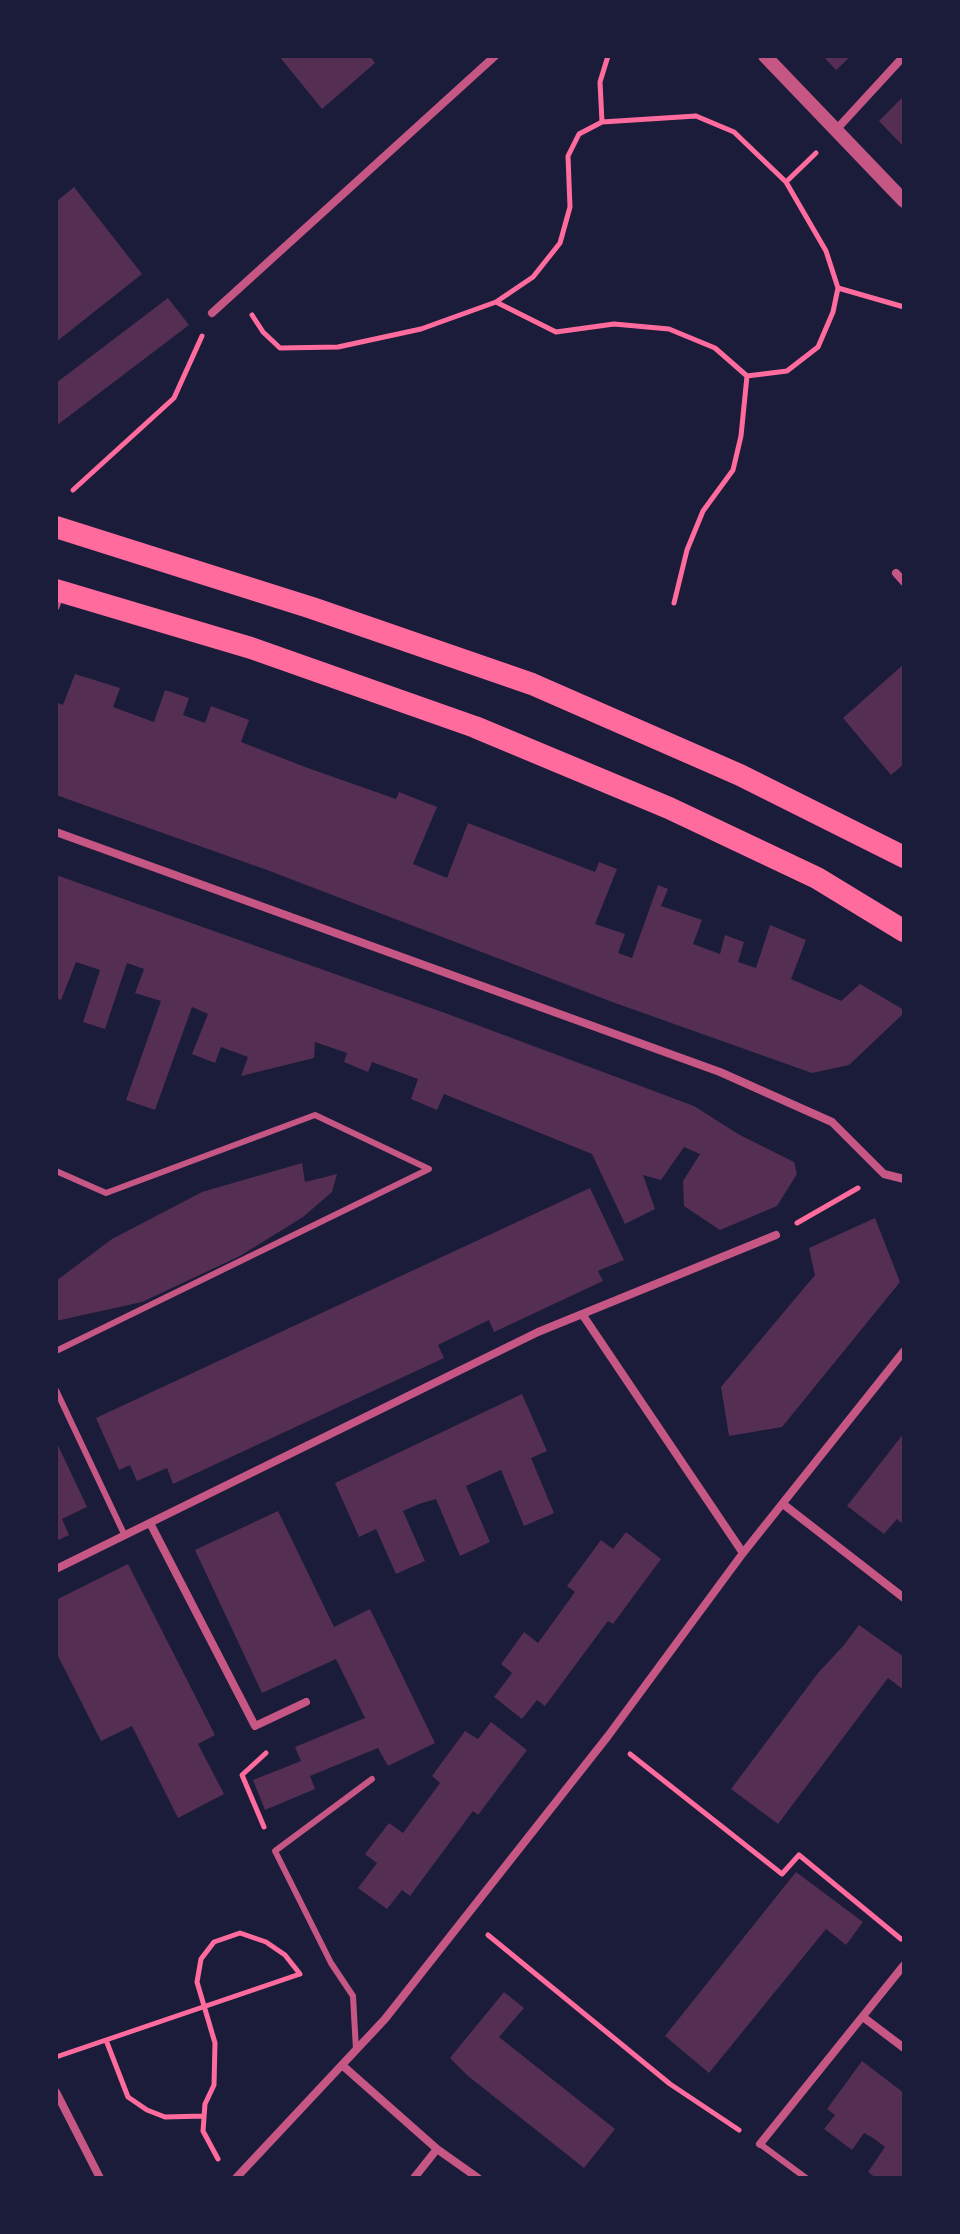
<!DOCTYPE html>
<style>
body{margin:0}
#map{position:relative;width:960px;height:2234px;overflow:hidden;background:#1b1b3a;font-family:"Archivo Narrow",sans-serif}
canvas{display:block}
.frame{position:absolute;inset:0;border:58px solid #1b1b3a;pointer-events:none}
</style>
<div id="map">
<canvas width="960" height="2234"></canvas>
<div class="frame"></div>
</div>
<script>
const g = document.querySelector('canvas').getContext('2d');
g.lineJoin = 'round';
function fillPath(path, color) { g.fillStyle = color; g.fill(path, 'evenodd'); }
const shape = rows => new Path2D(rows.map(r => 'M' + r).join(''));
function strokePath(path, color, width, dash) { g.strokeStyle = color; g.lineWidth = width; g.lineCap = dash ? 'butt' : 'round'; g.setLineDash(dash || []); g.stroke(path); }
const building = shape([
 [279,56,370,56,375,63,322,109],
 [823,56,851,56,836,70],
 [904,96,904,147,879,121],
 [74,187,142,274,56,342,56,202],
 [168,298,189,325,56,426,56,383],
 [904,664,904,764,891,775,843,718],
 [75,674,120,688,113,707,154,722,165,690,189,698,183,715,205,723,211,706,249,720,241,742,305,767,396,799,399,792,437,807,413,864,447,878,468,823,595,872,599,862,617,869,595,924,625,934,618,953,632,958,658,885,668,889,661,906,702,920,693,944,720,954,725,935,744,942,738,962,756,968,770,925,806,940,791,979,841,1001,860,984,904,1010,904,1013,849,1065,812,1073,615,1003,267,870,56,795,56,702,63,705],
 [56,875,445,1013,694,1106,738,1134,794,1162,797,1174,777,1206,720,1230,684,1206,683,1181,700,1154,684,1147,661,1180,643,1175,655,1209,625,1224,592,1154,444,1094,437,1110,411,1099,418,1079,372,1062,368,1072,344,1062,347,1053,315,1042,314,1058,241,1076,248,1057,221,1047,215,1063,192,1054,208,1014,192,1007,155,1110,126,1100,161,1001,135,993,144,969,127,963,105,1029,83,1022,100,970,76,962,61,1000,56,998],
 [302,1163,305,1182,337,1174,332,1192,303,1217,240,1256,142,1302,56,1321,56,1281,112,1239,202,1192],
 [590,1188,624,1260,598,1271,603,1281,494,1332,489,1320,438,1345,444,1358,173,1484,167,1468,137,1481,130,1465,119,1470,96,1418],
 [875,1218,900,1282,782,1427,729,1436,721,1387,815,1275,809,1248],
 [522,1394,547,1451,531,1458,554,1513,524,1526,501,1470,466,1486,490,1542,460,1556,436,1499,419,1504,403,1511,425,1561,396,1574,376,1529,359,1537,335,1483],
 [904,1433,904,1525,897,1519,884,1534,847,1506],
 [56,1441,87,1507,62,1519,69,1535,56,1541],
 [278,1511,334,1627,370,1609,435,1743,388,1766,378,1748,310,1776,315,1789,265,1810,253,1780,301,1761,295,1747,365,1718,336,1659,262,1693,195,1550],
 [626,1532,661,1559,613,1624,608,1621,545,1706,537,1700,522,1719,494,1697,512,1673,501,1664,524,1632,538,1643,575,1592,567,1586,601,1540,613,1549],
 [128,1564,215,1735,198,1744,224,1794,178,1818,132,1726,101,1741,56,1652,56,1600],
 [859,1625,904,1657,904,1690,888,1678,778,1824,731,1789,818,1673,844,1645],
 [491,1722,527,1750,478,1815,473,1811,410,1896,402,1890,387,1909,358,1888,377,1863,365,1854,389,1823,403,1833,440,1783,432,1776,465,1731,478,1739],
 [796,1872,863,1922,846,1945,826,1929,709,2073,665,2036],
 [504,1992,524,2008,499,2037,615,2129,584,2168,468,2076,450,2058],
 [862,2061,904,2093,904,2175,901,2178,876,2178,868,2172,885,2147,873,2138,864,2133,852,2150,824,2129,835,2115,827,2109]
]);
const path = shape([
 [696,116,734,132,786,182,826,251,838,288,833,312,818,347,787,371,747,376,715,348,669,329,614,324,556,332,496,302,533,277,560,243,570,207,568,156,579,134,602,122,696,116],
 [602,122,600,82,608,56],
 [786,182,816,153],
 [838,288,904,307],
 [252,315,263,332,280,348,338,347,421,329,496,302],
 [73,490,174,398,202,336],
 [674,603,687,550,703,511,733,470,741,436,747,376],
 [797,1223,858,1188],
 [630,1754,782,1874,799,1855,901,1939],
 [264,1827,242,1775,266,1753],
 [488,1935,670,2084,739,2130],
 [106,2040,128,2097,147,2110,165,2117,204,2116],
 [56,2057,300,1974],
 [218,2159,203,2131,205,2104,214,2085,215,2043,197,1982,201,1959,214,1942,240,1933,266,1942,285,1955,300,1974]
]);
const service = shape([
 [56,1171,106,1193,315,1115,429,1169,56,1351],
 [56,1390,125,1536],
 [356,2050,353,1996,331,1963,275,1851,372,1779],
 [760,2144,806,2178]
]);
const pedestrian = shape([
 [56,607,61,594]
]);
const minor = shape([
 [835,131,904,56],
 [212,313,495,56],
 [896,573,904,582],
 [56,832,720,1072,832,1122,884,1174,904,1179],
 [582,1314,743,1553],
 [783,1504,904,1598],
 [150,1523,255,1726,306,1702],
 [56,1569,538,1332,776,1235],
 [863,2017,904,2048],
 [342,2065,437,2149,478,2178],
 [56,2092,100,2178],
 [760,2144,904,1965],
 [236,2178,385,2019,608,1736,743,1553,904,1351],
 [414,2178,437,2149]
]);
const tertiary = shape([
 [765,56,904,201]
]);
const trunk = shape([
 [56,527,312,608,532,684,740,775,904,857],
 [56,590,251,648,475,727,669,808,817,878,904,931]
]);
fillPath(building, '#542f53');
strokePath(path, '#ff6b9d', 5);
strokePath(service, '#c65784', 6);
strokePath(pedestrian, '#c65784', 7);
strokePath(minor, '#c65784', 8);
strokePath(tertiary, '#c65784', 14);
strokePath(trunk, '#ff6b9d', 22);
</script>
